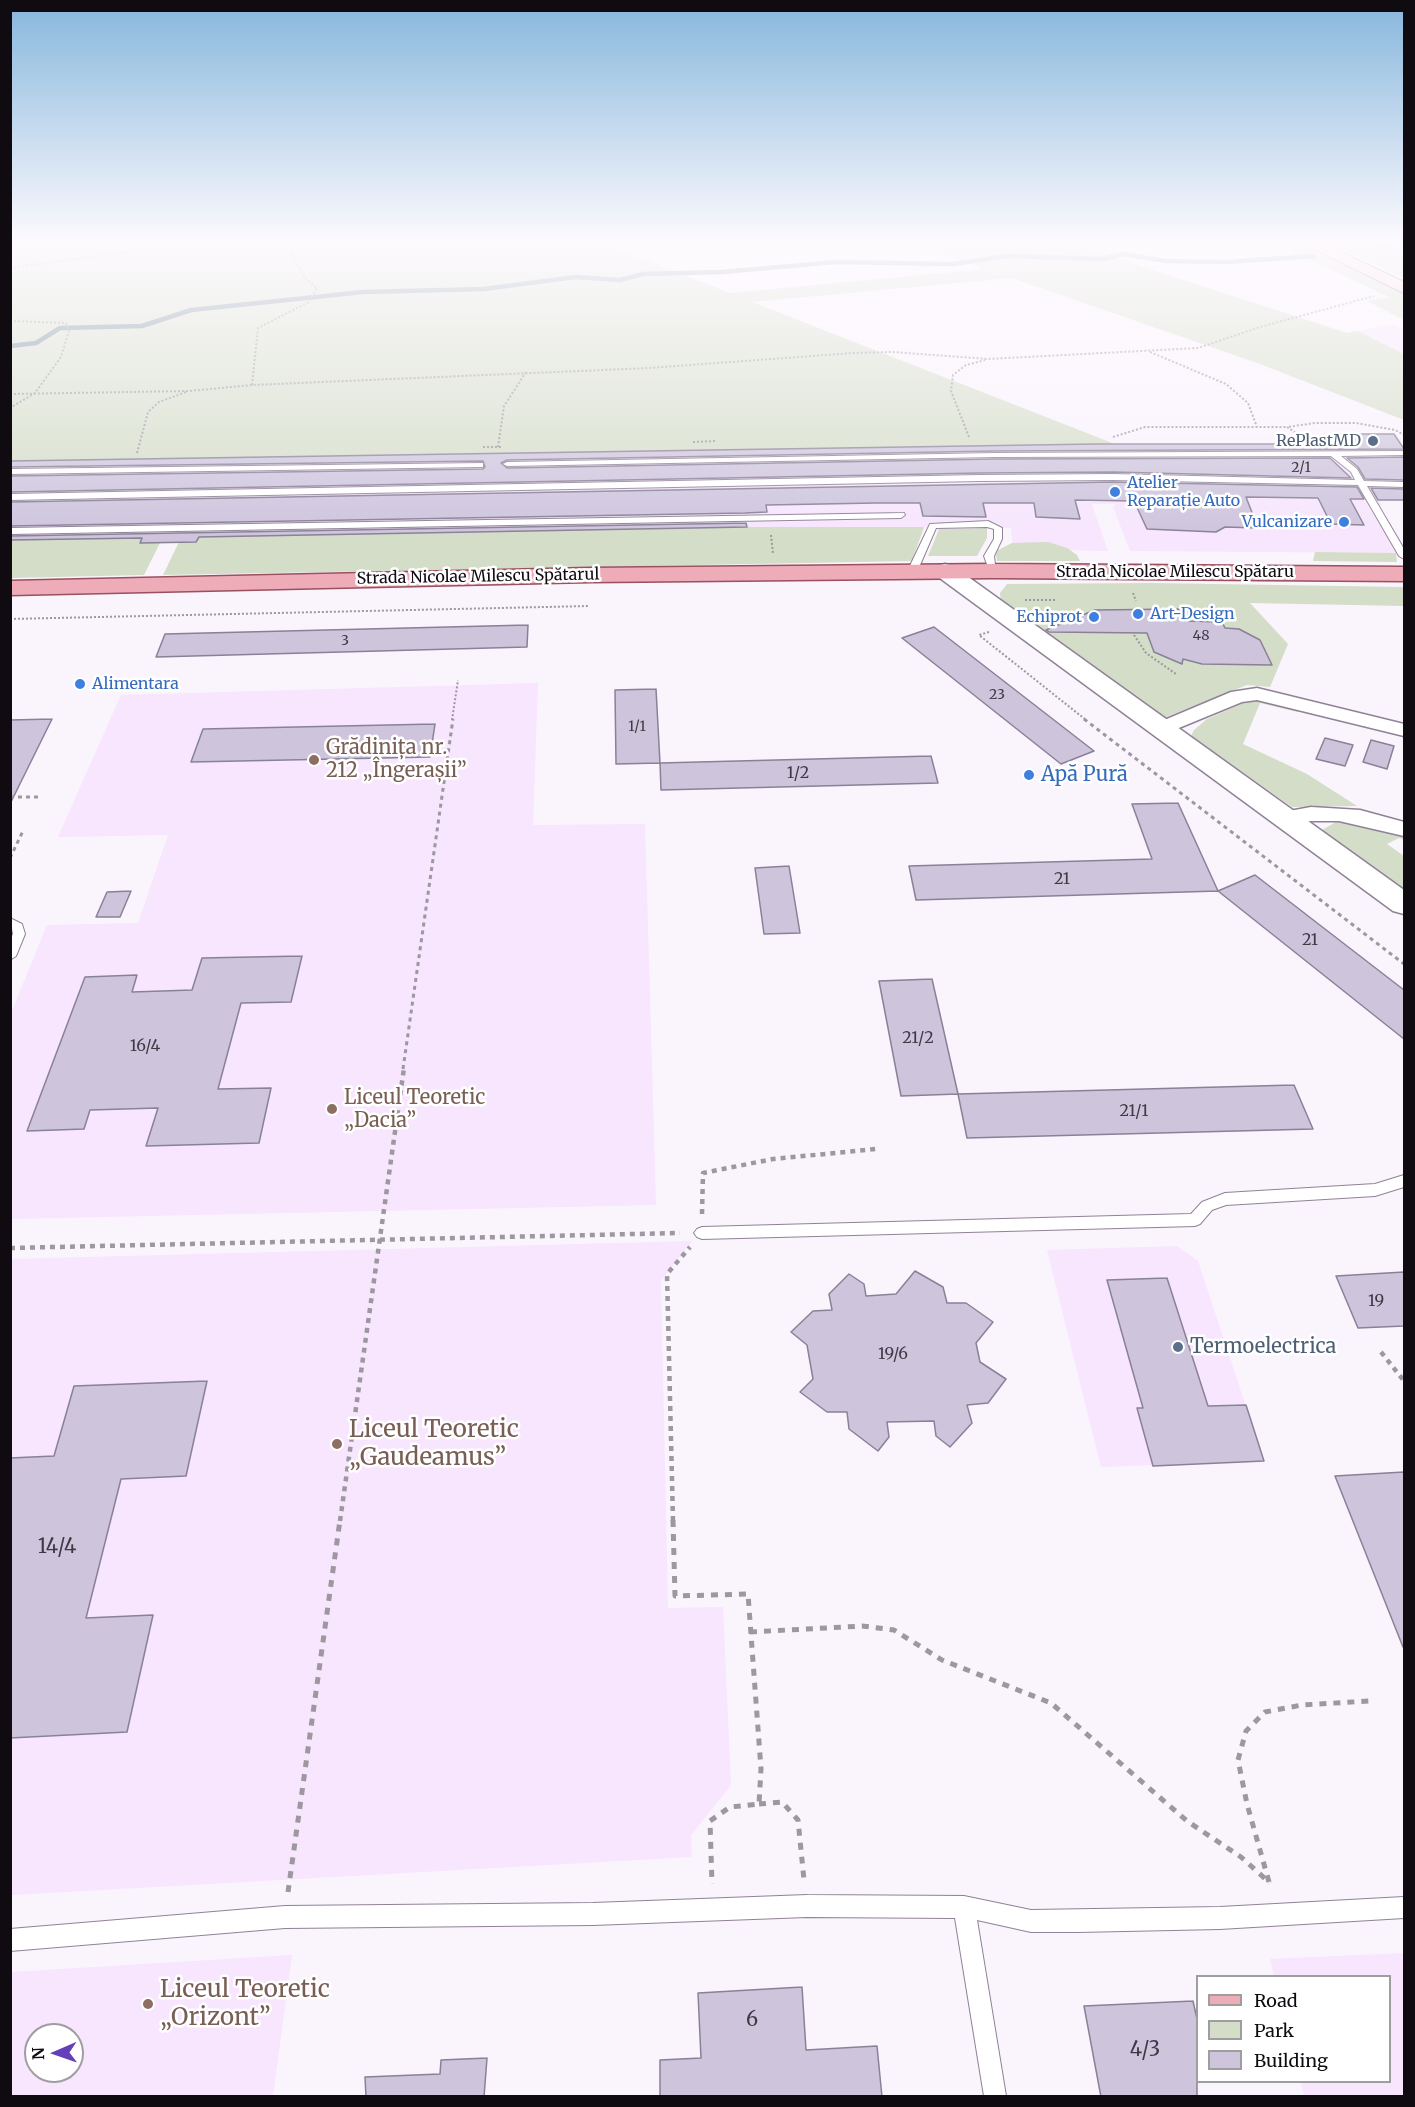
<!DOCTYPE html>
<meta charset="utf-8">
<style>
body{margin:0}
#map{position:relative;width:1415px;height:2107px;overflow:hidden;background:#faf4fd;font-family:Merriweather,serif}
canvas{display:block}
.frame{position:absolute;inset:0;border:12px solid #100a11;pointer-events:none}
.legend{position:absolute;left:1196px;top:1975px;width:195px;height:108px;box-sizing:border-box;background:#fff;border:2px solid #9f9da0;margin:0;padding:8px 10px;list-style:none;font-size:18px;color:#100a11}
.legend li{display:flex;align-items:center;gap:12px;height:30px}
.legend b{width:30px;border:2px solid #9f9da0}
.north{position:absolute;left:24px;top:2023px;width:60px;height:60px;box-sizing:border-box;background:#fff;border:2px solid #9f9da0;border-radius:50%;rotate:268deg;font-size:16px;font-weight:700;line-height:24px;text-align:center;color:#100a11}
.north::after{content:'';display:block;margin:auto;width:21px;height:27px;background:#6440b8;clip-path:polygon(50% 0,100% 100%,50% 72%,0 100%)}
</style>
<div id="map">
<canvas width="1415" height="2107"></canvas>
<div class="frame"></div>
<ul class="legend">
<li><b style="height:8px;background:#eeacb8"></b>Road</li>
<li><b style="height:16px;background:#d4ddc8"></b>Park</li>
<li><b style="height:16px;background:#cec5dd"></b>Building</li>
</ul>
<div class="north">N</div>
</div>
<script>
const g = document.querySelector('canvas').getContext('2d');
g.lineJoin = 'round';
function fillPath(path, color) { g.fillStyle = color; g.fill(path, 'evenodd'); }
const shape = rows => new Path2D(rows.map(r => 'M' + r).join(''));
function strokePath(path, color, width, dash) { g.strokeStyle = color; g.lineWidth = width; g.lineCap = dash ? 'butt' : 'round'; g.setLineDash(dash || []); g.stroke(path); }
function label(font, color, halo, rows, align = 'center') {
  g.font = font + ' Merriweather,serif'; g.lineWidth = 5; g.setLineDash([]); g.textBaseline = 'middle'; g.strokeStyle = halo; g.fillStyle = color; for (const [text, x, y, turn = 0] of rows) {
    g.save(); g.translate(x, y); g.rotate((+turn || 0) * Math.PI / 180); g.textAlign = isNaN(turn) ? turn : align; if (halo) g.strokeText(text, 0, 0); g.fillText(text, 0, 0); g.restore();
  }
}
const built = shape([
 [1393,324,1404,330,1404,354,1358,331],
 [1347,445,1356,457,1404,457,1404,500,1379,499,1382,505,1368,505,1396,553,1130,551,1113,507,1116,504,1092,504,1108,551,1013,549,1011,528,911,527,747,527,200,537,196,542,140,543,141,538,11,540,10,461],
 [538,683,533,825,645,824,656,1205,11,1219,11,1013,47,925,138,923,168,835,58,837,121,695],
 [692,1241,661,1281,668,1608,723,1607,731,1785,691,1835,692,1857,11,1895,11,1259],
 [1177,1246,1198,1261,1264,1461,1101,1467,1047,1250],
 [1404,1953,1404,2096,1304,2096,1301,2082,1390,2082,1390,1976,1274,1976,1270,1959],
 [292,1955,273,2096,11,2096,11,1972],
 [36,2035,72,2035,72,2071,36,2071]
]);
const green = shape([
 [10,242,600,242,730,293,984,269,908,242,1067,242,1347,333,1358,331,1404,354,1404,420,1260,364,1012,278,752,302,1115,444,11,461],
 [1272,242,1293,242,1404,294,1404,320,1367,301,1389,297],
 [1325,242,1404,242,1404,278],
 [747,527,924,527,912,561,163,575,179,542,196,542,199,537],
 [987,528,987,538,977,556,928,556,939,529],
 [142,538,140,543,160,543,144,575,11,578,10,540],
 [1048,542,1067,548,1077,555,1080,561,997,561,996,555,998,550,1012,543],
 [1315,552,1396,553,1397,562,1313,561],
 [1151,583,1404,587,1404,606,1250,603,1288,644,1270,687,1247,685,1164,718,1001,601,1000,593,1007,584],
 [1253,699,1300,709,1298,712,1260,703,1243,744,1307,774,1357,806,1292,807,1191,736,1194,730,1207,719],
 [1346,820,1404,835,1404,840,1399,838,1387,844,1404,856,1404,889,1322,830,1336,822]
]);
const stream = shape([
 [1380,246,1402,242],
 [10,346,36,343,60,328,142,326,191,310,363,292,484,289,575,277,620,280,643,274,722,272,835,262,953,264,1008,256,1103,259,1123,254,1166,261,1226,262,1314,256]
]);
const building = shape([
 [1339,434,1394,434,1404,449,995,451,507,460,501,463,507,468,995,459,1330,458,1351,478,1113,472,980,473,10,492,10,476,483,469,485,467,483,461,10,467,10,461,1096,444,1347,444,1339,434],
 [1404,457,1404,480,1365,479,1358,467,1347,458,1404,457],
 [1113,482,1357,487,1364,499,1350,499,1364,525,1331,524,1318,498,1246,497,1258,528,1225,527,1216,532,1147,529,1134,501,1075,500,1080,519,1036,517,1034,503,983,503,986,517,923,516,920,503,876,503,766,505,767,512,745,513,10,526,10,502,1113,482],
 [1371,488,1404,489,1404,500,1378,500,1371,488],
 [746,523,747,527,199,537,196,542,140,543,142,538,10,540,10,536,746,523],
 [1178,609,1185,614,1188,621,1222,622,1225,628,1239,629,1260,640,1272,665,1202,664,1183,659,1182,664,1154,652,1147,633,1049,632,1046,630,1095,610,1178,609],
 [528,625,527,647,156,657,165,634,528,625],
 [934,627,1094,751,1061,764,902,638,934,627],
 [656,689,660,763,616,764,615,690,656,689],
 [52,719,10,804,10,720,52,719],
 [435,724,430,757,191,762,203,729,435,724],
 [1325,738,1353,745,1345,766,1316,759,1325,738],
 [1371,740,1394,746,1387,769,1363,762,1371,740],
 [931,756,938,783,661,790,660,763,931,756],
 [1178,803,1218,891,916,900,909,866,1152,859,1132,804,1178,803],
 [789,866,800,933,764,934,755,868,789,866],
 [1255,875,1404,990,1404,1039,1218,891,1255,875],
 [131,891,120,917,96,917,107,892,131,891],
 [302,956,291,1002,241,1003,218,1089,271,1088,259,1143,146,1146,158,1108,90,1110,84,1129,27,1131,85,977,137,975,132,992,192,990,202,958,302,956],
 [932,979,958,1094,901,1096,879,981,932,979],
 [1294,1085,1313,1129,967,1138,958,1094,1294,1085],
 [915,1271,943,1287,947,1303,966,1303,993,1322,976,1343,980,1362,1006,1379,988,1403,967,1405,972,1423,950,1447,936,1436,934,1421,887,1422,889,1437,878,1451,849,1429,847,1412,827,1412,800,1392,813,1379,807,1345,791,1332,813,1311,832,1310,829,1294,849,1274,864,1284,866,1296,896,1294,915,1271],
 [1404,1272,1404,1326,1358,1328,1336,1276,1404,1272],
 [1167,1278,1208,1406,1246,1405,1264,1461,1153,1466,1137,1408,1143,1408,1107,1280,1167,1278],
 [207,1381,186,1476,121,1479,86,1618,153,1615,127,1732,10,1738,10,1458,54,1456,74,1386,207,1381],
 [1404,1472,1404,1647,1403,1647,1335,1476,1404,1472],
 [802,1987,806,2050,877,2046,882,2097,660,2097,660,2060,701,2058,698,1993,802,1987],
 [1193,2001,1197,2019,1197,2097,1101,2097,1084,2006,1193,2001],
 [487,2058,484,2097,366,2097,365,2077,440,2074,441,2060,487,2058]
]);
const pathFar3 = shape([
 [10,268,201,242],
 [10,321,66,323,69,331,61,357,35,393,10,408],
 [1150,352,1226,384,1248,403,1257,427],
 [252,385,258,328,309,302,317,288,306,279,293,258,292,247,277,242],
 [10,394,189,391,252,385,649,368,853,353,893,352,988,359,1198,348,1260,327,1374,296],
 [969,437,951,391,953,375,966,365,985,360],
 [1113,437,1145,427,1287,427],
 [1302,437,1287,427,1315,423,1356,423,1395,430,1404,435],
 [693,442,715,441],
 [483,447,502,447],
 [498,447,504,406,526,372],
 [137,453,148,412,159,402,186,392],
 [771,535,773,554],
 [1133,593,1136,601],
 [1025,600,1055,600],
 [10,619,589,606],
 [989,632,979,635,1086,720],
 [1134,635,1146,653,1176,674],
 [452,720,458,680]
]);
const pathFar2 = shape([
 [1084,719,1404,964],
 [10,797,40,797],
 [10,858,23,831],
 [403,1069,453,719]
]);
const pathFar1 = shape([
 [702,1214,703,1173,773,1159,876,1149],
 [10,1248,680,1233],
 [1381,1352,1404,1381],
 [340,1521,404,1068],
 [673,1521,667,1274,690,1247]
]);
const path = shape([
 [673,1520,675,1596,748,1594,761,1769,759,1804,730,1807,710,1821,712,1884],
 [750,1632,862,1626,894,1630,942,1660,1051,1703,1187,1821,1241,1857,1270,1883],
 [759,1804,782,1802,798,1820,804,1880],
 [1269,1882,1247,1804,1238,1760,1246,1731,1265,1712,1302,1705,1369,1701],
 [288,1892,340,1520]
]);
const service = shape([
 [1404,451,1404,455,1341,456,1357,469,1364,481,1404,482,1404,487,1367,486,1404,549,1404,559,1399,556,1358,485,1113,480,980,481,10,500,10,494,980,475,1113,474,1355,480,1351,472,1331,456,995,457,507,466,503,464,507,462,995,453,1404,451],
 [483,463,483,467,480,467,10,474,10,469,483,463],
 [904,513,905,515,901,518,10,534,10,528,904,513],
 [988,521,1002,528,1002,539,994,556,996,573,990,573,984,556,994,539,994,529,987,527,936,528,917,572,912,575,907,572,930,524,988,521],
 [10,918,22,924,25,934,16,956,10,960,10,940,13,934,10,918],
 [1404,1175,1404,1187,1375,1196,1226,1205,1212,1210,1200,1224,1195,1226,702,1239,697,1237,694,1233,697,1229,702,1227,1191,1214,1202,1202,1225,1193,1375,1184,1404,1175],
 [807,1895,964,1896,1031,1910,1220,1907,1404,1897,1404,1918,1220,1929,1077,1932,1031,1932,977,1920,1006,2096,984,2096,955,1918,807,1917,593,1925,285,1928,10,1951,10,1929,285,1906,593,1903,807,1895]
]);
const minor = shape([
 [1257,688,1404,724,1404,736,1257,700,1242,702,1169,732,1162,734,1155,732,1151,728,1155,724,1231,692,1257,688],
 [1311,807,1360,810,1404,822,1404,836,1339,821,1311,821,1286,825,1278,823,1275,818,1278,813,1311,807]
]);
const tertiary = shape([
 [945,564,953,566,1404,890,1404,914,1393,911,937,576,934,571,937,566,945,564]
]);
const secondary = shape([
 [1299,242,1319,242,1404,282,1404,293,1299,242]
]);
const primary = shape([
 [993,564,1404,567,1404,581,993,578,591,582,10,595,10,581,591,568,993,564]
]);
const markers = [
 [1373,441,6,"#5c6f8a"],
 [1115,492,6,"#3f7fe0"],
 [1344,522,6,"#3f7fe0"],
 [1138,614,6,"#3f7fe0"],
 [1094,617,6,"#3f7fe0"],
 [80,684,6,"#3f7fe0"],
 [314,760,6,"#8d6e63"],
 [1029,775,6,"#3f7fe0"],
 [332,1109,6,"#8d6e63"],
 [1178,1347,6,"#5c6f8a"],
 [337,1444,6,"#8d6e63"],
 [148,2004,6,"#8d6e63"]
];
const farNumbernames = [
 ["2/1",1301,468],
 ["48",1201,636],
 ["3",345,641],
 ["23",997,695],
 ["1/1",637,727]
];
const farServicenames = [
 ["RePlastMD",1361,441]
];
const farShopnames = [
 ["Atelier",1127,483],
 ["Reparație Auto",1127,501],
 ["Vulcanizare",1332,522,"right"],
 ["Art-Design",1150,614],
 ["Echiprot",1082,617,"right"],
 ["Alimentara",92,684]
];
const farStreetnames = [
 ["Strada Nicolae Milescu Spătaru",1175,572],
 ["Strada Nicolae Milescu Spătarul",478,577,-1]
];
const numberNames = [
 ["1/2",798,773],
 ["21",1062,879],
 ["21",1310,940],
 ["21/2",918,1038],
 ["16/4",145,1046],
 ["21/1",1134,1111],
 ["19",1376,1301],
 ["19/6",893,1354]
];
const educationNames = [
 ["Grădinița nr.",326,748],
 ["212 „Îngerașii”",326,771],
 ["Liceul Teoretic",344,1098],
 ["„Dacia”",344,1121]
];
const shopNames = [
 ["Apă Pură",1041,775]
];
const serviceNames = [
 ["Termoelectrica",1190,1347]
];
const nearNumbernames = [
 ["14/4",57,1547],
 ["6",752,2020],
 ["4/3",1145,2050]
];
const nearEducationnames = [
 ["Liceul Teoretic",349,1430],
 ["„Gaudeamus”",349,1458],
 ["Liceul Teoretic",160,1990],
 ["„Orizont”",160,2018]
];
fillPath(built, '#f7e6fd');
fillPath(green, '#d4ddc8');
strokePath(stream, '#6c8592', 4.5);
fillPath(building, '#cec5dd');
strokePath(building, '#898197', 1.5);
strokePath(service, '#908296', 2);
strokePath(minor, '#908296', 3);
strokePath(tertiary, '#908296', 3);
strokePath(secondary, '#908296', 3);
strokePath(primary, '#99505f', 3);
strokePath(pathFar3, '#9d979f', 2, [2, 2]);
strokePath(pathFar2, '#9d979f', 3, [4, 4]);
strokePath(pathFar1, '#9d979f', 4.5, [5, 5]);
strokePath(path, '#9d979f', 5, [7, 7]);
fillPath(service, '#fff');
fillPath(minor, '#fff');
fillPath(tertiary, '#fff');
fillPath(secondary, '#f7d6dc');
fillPath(primary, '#eeacb8');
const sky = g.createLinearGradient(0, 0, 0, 537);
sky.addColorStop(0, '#86b6dc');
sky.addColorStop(0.45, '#fdfafe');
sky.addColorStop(1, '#fdfafe00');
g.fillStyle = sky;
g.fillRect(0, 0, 1415, 537);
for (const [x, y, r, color] of markers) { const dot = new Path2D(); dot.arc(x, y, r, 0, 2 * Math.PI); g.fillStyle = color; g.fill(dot); strokePath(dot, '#fff', 2); }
label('14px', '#403944', null, farNumbernames);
label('16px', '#4e5e75', '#fff', farServicenames, 'right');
label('16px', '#366cbe', '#fff', farShopnames, 'left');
label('16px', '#100a11', '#fff', farStreetnames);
label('16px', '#403944', null, numberNames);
label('20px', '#785e54', '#fff', educationNames, 'left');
label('20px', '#366cbe', '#fff', shopNames, 'left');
label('20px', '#4e5e75', '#fff', serviceNames, 'left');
label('20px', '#403944', null, nearNumbernames);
label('24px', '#785e54', '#fff', nearEducationnames, 'left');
</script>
